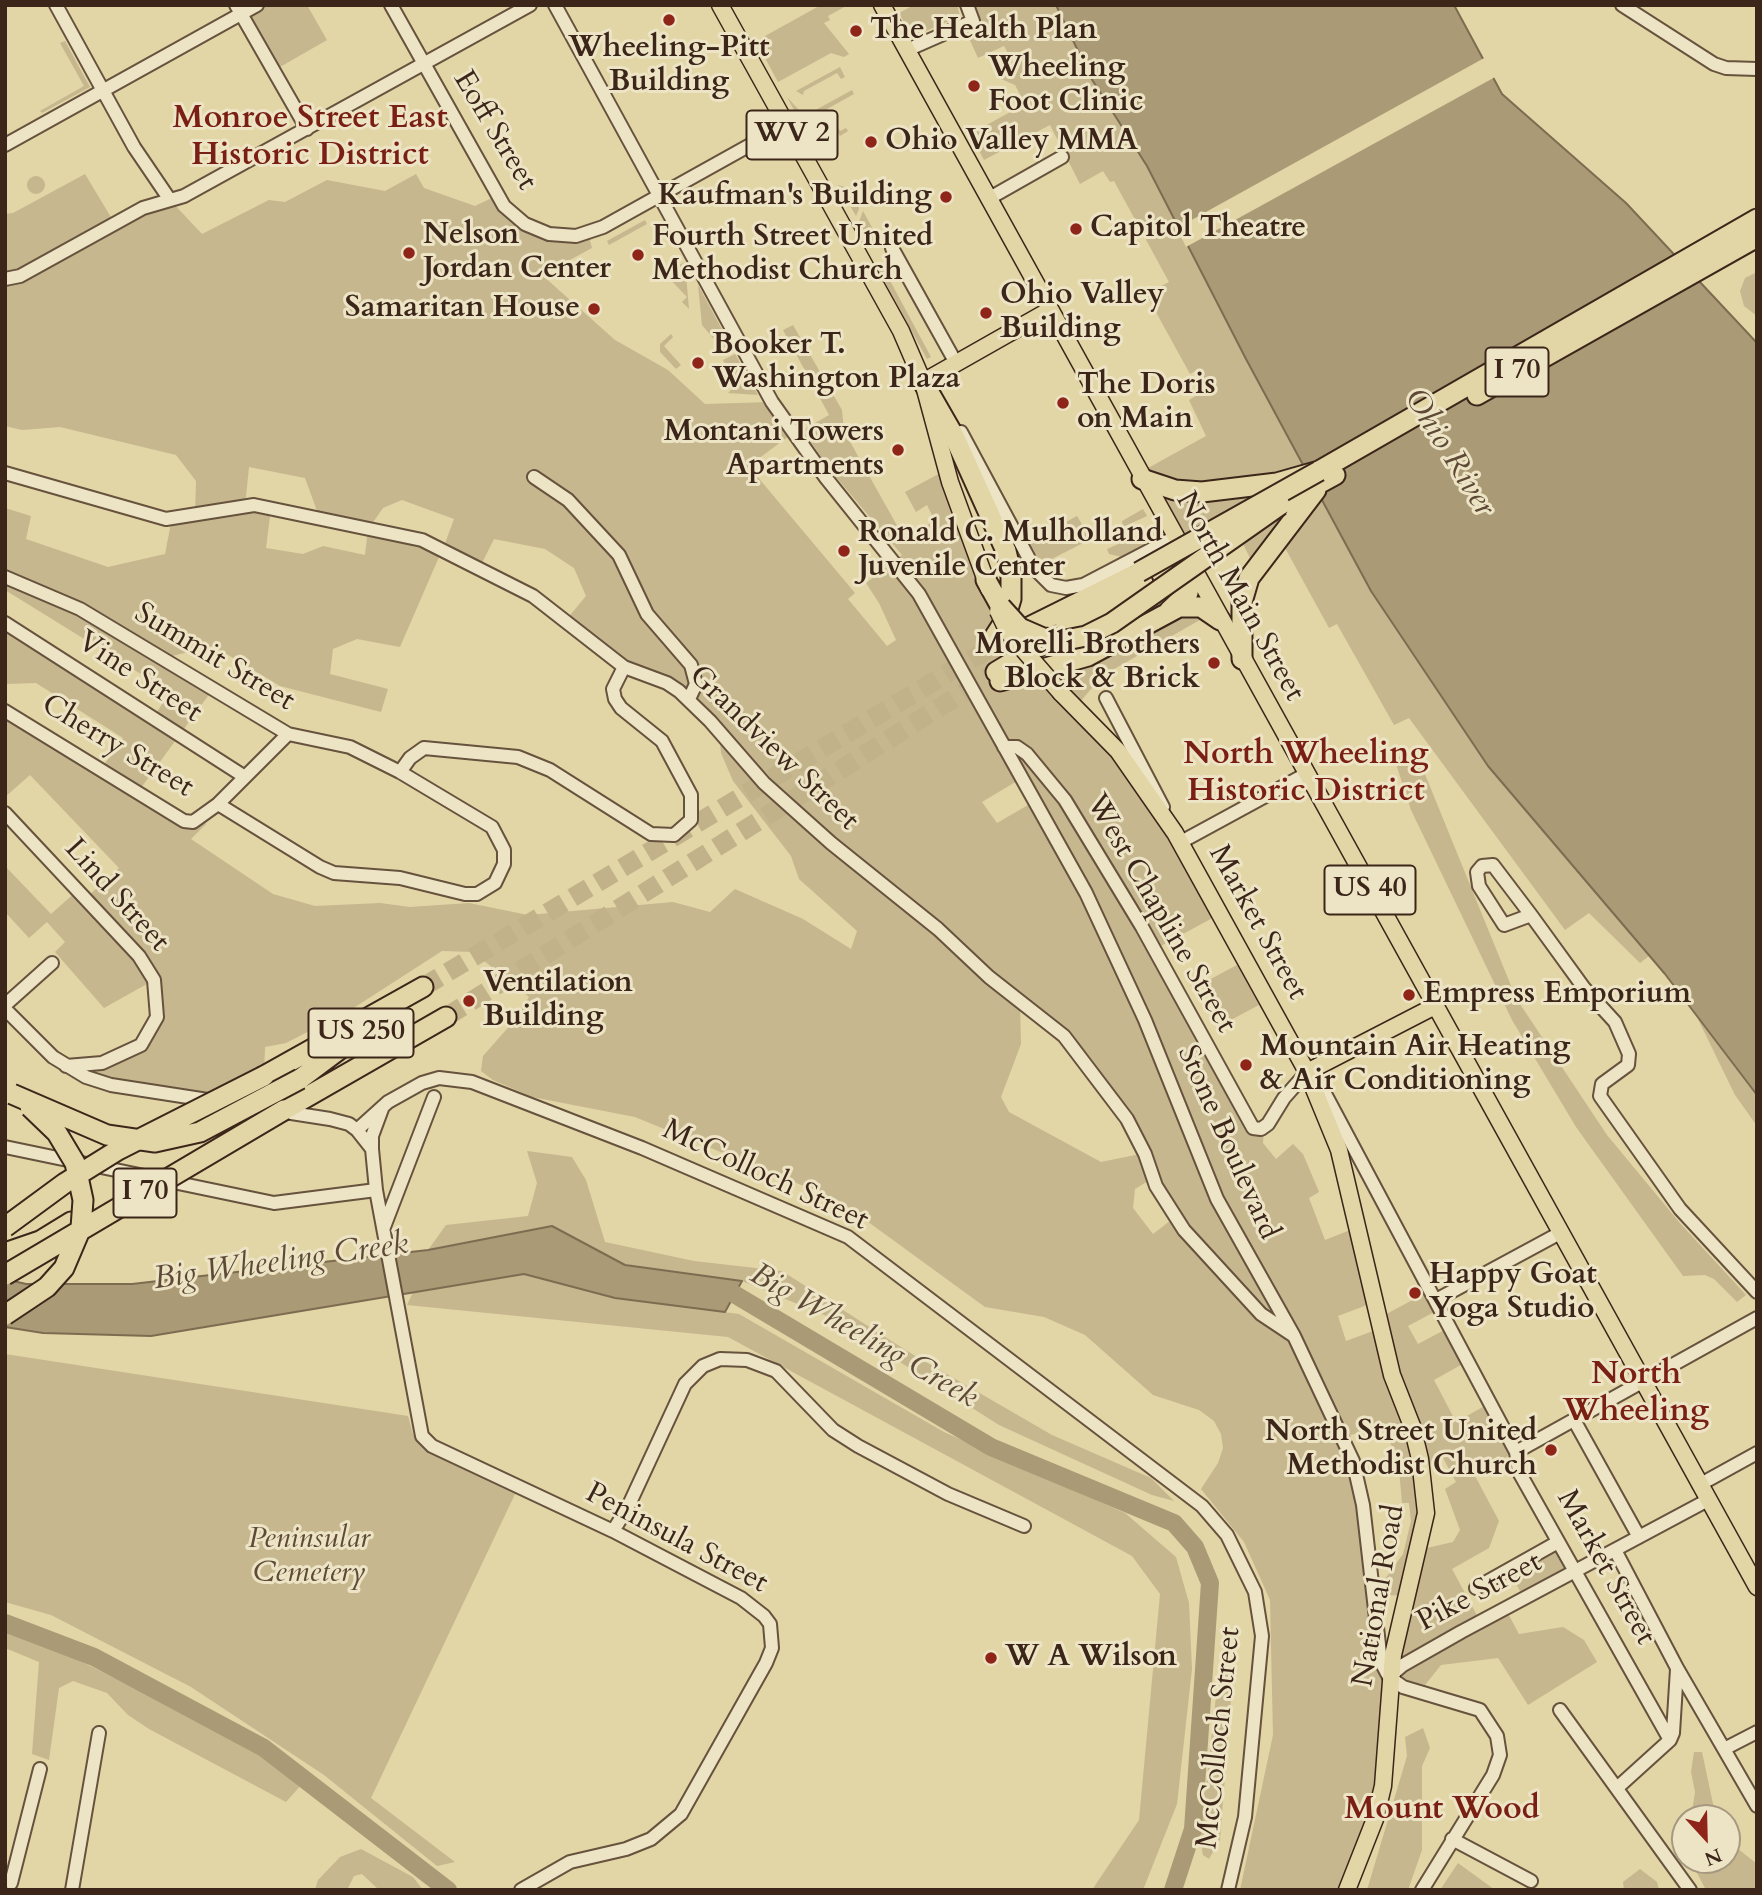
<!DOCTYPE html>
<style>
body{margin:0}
#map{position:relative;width:1762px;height:1895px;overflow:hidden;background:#e2d5a6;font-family:Cardo,serif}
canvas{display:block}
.frame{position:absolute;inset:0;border:7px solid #3c261a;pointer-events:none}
.north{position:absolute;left:1671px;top:1804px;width:70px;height:70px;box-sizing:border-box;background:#ece4c5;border:2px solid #a69881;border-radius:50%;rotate:158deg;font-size:19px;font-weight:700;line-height:28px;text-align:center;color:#3c261a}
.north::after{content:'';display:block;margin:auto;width:24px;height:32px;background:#8f2418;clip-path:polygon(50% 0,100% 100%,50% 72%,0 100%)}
</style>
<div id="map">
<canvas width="1762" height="1895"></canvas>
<div class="frame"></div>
<div class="north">N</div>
</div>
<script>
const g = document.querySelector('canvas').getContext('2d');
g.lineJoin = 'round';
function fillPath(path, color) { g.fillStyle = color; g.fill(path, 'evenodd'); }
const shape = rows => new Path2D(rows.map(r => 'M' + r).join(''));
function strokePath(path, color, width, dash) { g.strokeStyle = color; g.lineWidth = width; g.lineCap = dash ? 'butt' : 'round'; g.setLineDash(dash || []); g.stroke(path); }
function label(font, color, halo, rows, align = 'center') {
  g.font = font + ' Cardo,serif'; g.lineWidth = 6; g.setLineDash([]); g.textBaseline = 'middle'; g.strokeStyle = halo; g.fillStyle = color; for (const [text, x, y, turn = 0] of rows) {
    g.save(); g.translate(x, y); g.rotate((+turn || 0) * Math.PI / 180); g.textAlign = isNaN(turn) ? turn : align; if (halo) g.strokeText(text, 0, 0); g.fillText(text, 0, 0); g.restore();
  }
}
const green = shape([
 [257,5,307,5,327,40,273,71,241,14],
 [821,5,848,5,828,16,830,20,824,23,849,54,844,57,831,53,778,82,756,41],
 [914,5,957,5,960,16,912,37,899,13],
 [967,5,1056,5,1091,78,1147,165,1246,359,1371,591,1488,766,1649,956,1640,963,1589,913,1565,930,1409,718,1394,725,1337,624,1329,628,1279,537,1255,568,1231,520,1181,548,1139,473,1206,436,1189,400,1207,389,1197,370,1190,374,1146,294,1169,282,1114,181,1110,182,1103,171,1080,184,1050,125,984,160,970,134,1025,104,1015,85,999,78,995,70,1016,59,1012,52,1008,53,1004,46,978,58,963,25,973,21],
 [65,41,90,87,42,113,40,111,84,86,60,43],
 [840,67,845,77,841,79,837,73,804,91,803,95,796,91],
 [852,90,854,94,827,109,840,131,846,128,848,131,840,136,838,133,832,136,819,113,801,123,787,97,799,110,812,112],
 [85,174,115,224,170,200,202,234,269,200,285,202,327,180,385,191,416,174,424,188,475,206,498,195,538,230,588,233,592,248,542,275,615,340,668,370,705,404,772,402,793,433,754,462,756,475,855,593,848,599,887,646,896,640,879,603,866,583,902,555,830,470,803,430,829,415,783,330,793,325,842,410,844,431,904,538,931,523,932,515,927,505,916,512,905,492,946,470,986,580,1036,668,1168,612,1212,613,1102,676,1075,708,1099,730,1220,914,1155,949,1250,1124,1264,1127,1263,1143,1276,1159,1293,1144,1303,1154,1319,1192,1309,1198,1325,1240,1358,1227,1375,1302,1338,1316,1346,1341,1381,1328,1379,1318,1431,1290,1440,1309,1408,1326,1418,1344,1450,1327,1468,1361,1434,1380,1456,1422,1490,1403,1516,1452,1474,1474,1499,1521,1489,1548,1452,1569,1480,1621,1505,1608,1519,1634,1563,1627,1584,1640,1597,1662,1528,1705,1498,1658,1441,1665,1425,1685,1401,1678,1402,1670,1389,1677,1387,1754,1347,1890,1240,1890,1273,1735,1270,1600,1244,1542,1201,1489,1218,1463,1223,1448,1221,1434,1214,1421,1199,1410,1153,1395,1085,1335,1044,1317,985,1307,838,1200,635,1117,532,1097,493,1080,481,1071,483,1056,513,1022,529,997,473,952,442,951,352,1009,286,1043,265,1047,264,1076,216,1098,111,1085,79,1067,149,1035,154,980,104,1008,55,952,65,942,47,922,29,938,5,912,5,866,51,914,78,890,86,898,119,868,30,775,5,797,5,711,101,769,123,738,36,683,5,684,5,623,153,718,170,692,5,590,5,508,31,516,26,539,108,567,165,554,172,518,195,514,196,481,176,455,60,427,22,430,5,426,5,214,13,213],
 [249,467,305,478,320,519,368,529,365,555,323,546,303,554,266,548,271,508,245,506],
 [402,500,454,519,443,549,369,528,383,508],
 [494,539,545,549,574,568,586,596,566,620,647,676,689,699,719,731,721,753,733,781,791,856,799,879,857,931,851,949,803,919,735,889,710,912,673,902,528,915,469,903,410,907,380,903,315,906,273,894,191,839,206,824,204,817,184,821,138,792,213,689,164,658,213,646,280,686,381,712,388,689,330,674,333,649,357,639,400,647,442,550,480,567],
 [1022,778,1035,801,997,823,982,802],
 [1020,1003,1064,1036,1145,1153,1101,1162,1009,1112,1001,1097,1021,1044],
 [1153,1178,1175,1217,1153,1234,1133,1208,1135,1189],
 [1381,1427,1398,1457,1402,1503,1409,1503,1411,1521,1403,1554,1385,1579,1371,1579,1353,1461,1343,1437],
 [1443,1458,1456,1482,1445,1489,1460,1530,1453,1542,1418,1550,1422,1469],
 [1405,1595,1389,1675,1373,1596],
 '27 185a9 9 0 1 1 18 0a9 9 0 1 1-18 0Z',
 [838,185,851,189,857,197,859,209,856,216],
 [863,211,880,242,872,246,859,222],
 [645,220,647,224,609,245,607,241],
 [685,262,685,263,689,309,682,302,687,297,664,273],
 [880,262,931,357,927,359,876,266],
 [1757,272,1757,316,1744,306,1740,291,1745,278],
 [698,285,730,344,722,349,702,325],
 [671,334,673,337,664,346,681,365,676,369,660,352,660,344],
 [735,354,758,395,728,393,739,382,724,370,727,368,723,360],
 [1143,509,1147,516,1123,527,1122,521],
 [1077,516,1091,539,1042,564,1029,542],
 [1154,528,1159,537,1122,557,1109,554,1107,549],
 [1409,753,1418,757,1516,998,1607,1135,1679,1222,1746,1295,1737,1302,1714,1279,1705,1275,1683,1276,1576,1127,1512,1020,1411,810,1397,767,1399,757],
 [1237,965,1259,1005,1227,1022,1205,982],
 [1696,1015,1757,1095,1757,1126,1735,1095],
 [527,1151,572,1157,586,1180,605,1242,694,1261,782,1271,907,1351,1052,1435,1151,1478,1174,1501,1152,1495,999,1425,829,1317,742,1281,625,1265,552,1226,428,1250,446,1225,528,1216,537,1183],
 [524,1274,615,1298,739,1314,944,1432,1125,1513,1176,1557,1189,1603,1192,1669,1177,1804,1143,1890,1092,1890,1139,1820,1160,1594,1132,1556,728,1337,407,1305,413,1292],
 [5,1354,408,1416,413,1434,431,1454,515,1494,371,1798,455,1862,437,1866,324,1775,191,1687,51,1615,5,1602],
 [1558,1542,1575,1572,1524,1598,1508,1570],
 [5,1629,38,1640,241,1741,302,1784,286,1802,149,1729,128,1715,107,1693,73,1681,59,1688,49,1760,32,1754,39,1662,5,1648],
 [1224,1664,1233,1674,1220,1840,1209,1859,1203,1855,1200,1838,1219,1670],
 [1423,1728,1430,1748,1422,1766,1422,1850,1408,1890,1367,1890,1407,1756,1405,1737],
 [1694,1752,1702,1752,1716,1818,1691,1818,1695,1792,1691,1772],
 [1727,1840,1757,1864,1757,1890,1706,1890,1690,1860,1727,1860],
 [361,1849,413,1877,423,1890,379,1890,362,1874,354,1876,347,1890,315,1890,318,1880,340,1857],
 [1458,1863,1495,1890,1440,1890],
 [1640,1869,1657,1882,1659,1890,1624,1890,1623,1882]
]);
const water = shape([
 [1056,5,1454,5,1502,94,1626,203,1757,343,1757,1095,1665,974,1488,766,1371,591,1246,359,1147,166,1091,78,1056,5],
 [552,1226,625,1265,742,1281,725,1312,615,1298,524,1274,151,1336,43,1333,5,1327,5,1279,26,1284,132,1284,428,1250,552,1226]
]);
const pier = shape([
 [1486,57,1497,76,1186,247,1177,228]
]);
const river = shape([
 [714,1289,729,1291,991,1447,1174,1523,1195,1547,1210,1583,1193,1829,1173,1890],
 [5,1623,94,1657,264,1748,448,1890]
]);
const highwayTunnel = shape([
 [423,987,1005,639],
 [446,1017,996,672]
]);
const minor = shape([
 [56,5,134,147,170,200],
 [236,5,307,129],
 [391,5,504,206,525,224,549,234,576,236,603,227,786,125],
 [555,5,772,402,826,478,919,594,1086,893,1145,1020,1217,1199,1294,1336,1353,1461,1363,1505,1381,1662,1389,1677,1403,1687,1480,1710,1497,1736,1500,1755,1493,1775,1422,1890],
 [1622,5,1714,64,1726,68,1757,69],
 [907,50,973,21,967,5],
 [5,145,257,5],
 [988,199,1062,157],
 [892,248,956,363],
 [5,279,20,276,143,208,184,196,530,5],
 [961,432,1034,568,1051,585,1066,588,1083,585,1175,537],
 [5,473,166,519,254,505,422,540,533,596,624,667,667,683,679,691,710,721,764,783,831,843,938,929,989,977,1064,1036,1127,1119,1145,1154,1156,1186,1184,1230,1261,1314,1294,1336],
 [534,477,568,500,619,555,647,614,691,665,696,684,689,699],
 [5,577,80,609,288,734,350,747,400,772,492,827,504,850,504,864,495,883,477,894,465,894,400,878,334,873,320,867,218,804],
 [5,623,245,777],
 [1106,698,1163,807],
 [5,711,184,821,193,822,218,804,288,734],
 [1004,747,1017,747,1027,754,1065,800,1142,927,1253,1128,1261,1129,1268,1124,1284,1098,1307,1072,1322,1088,1516,1452,1519,1472,1670,1740],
 [400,772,410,758,424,748,518,757,550,770,651,834,674,835,691,820,691,795,662,741,621,708,615,699,613,689,624,667],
 [5,813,139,956,154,980,157,1017,141,1045,102,1063,66,1066],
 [1181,842,1306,774],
 [1531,915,1504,925,1479,886,1477,872,1482,866,1493,865,1531,915,1584,988,1615,1022,1629,1054,1628,1065,1602,1084,1600,1096,1680,1209,1757,1292],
 [5,1005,52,963],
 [5,1009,53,1057,86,1077,111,1085,330,1119,349,1124,357,1130,372,1149,376,1190,422,1436,432,1446,613,1531,741,1598,764,1616,770,1624,772,1648,766,1663,681,1814,651,1839,626,1849,570,1862,521,1890],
 [357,1130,388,1102,422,1083,439,1078,472,1082,642,1148,848,1237,1202,1506,1227,1535,1255,1592,1262,1636,1245,1817,1228,1890],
 [5,1147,274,1203,376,1190],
 [372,1149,372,1136,382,1109],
 [384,1227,434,1097],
 [1436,1300,1560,1233],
 [1574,1420,1639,1537],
 [1516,1452,1757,1318],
 [1699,1485,1757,1453],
 [613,1531,628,1507,685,1384,703,1366,720,1359,747,1360,776,1371,833,1430,858,1446,948,1494,1024,1526],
 [1615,1550,1677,1668,1757,1806],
 [1476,1588,1558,1542],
 [1389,1677,1403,1665,1461,1632,1708,1500],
 [1560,1710,1690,1890],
 [1726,1748,1757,1732],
 [1617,1788,1670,1740,1673,1733,1677,1669],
 [1452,1839,1531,1881],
 [11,1883,40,1769],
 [72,1890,99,1733]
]);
const major = shape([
 [720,5,901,331,923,382,950,482,989,589],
 [882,5,1757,1587],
 [923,382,1050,310],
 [1061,693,1118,751,1175,833,1307,1072,1339,1150,1392,1375,1412,1426,1420,1459,1426,1513,1393,1655,1383,1786,1375,1819,1347,1890],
 [1307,1072,1435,1006]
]);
const highway = shape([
 [923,382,954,436,1006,551,1011,572,1011,599,1004,622,995,636],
 [1477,395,1757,237],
 [1142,479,1175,490,1202,492,1277,483,1319,471,1757,219],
 [1280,505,1335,475],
 [986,580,1001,607],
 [1169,611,1188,593,1192,569],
 [1011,636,1132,576],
 [1242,659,1242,602,1249,578,1316,490],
 [996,672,1143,583],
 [1000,681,1088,656,1179,607,1201,607,1220,620],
 [264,1076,423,987],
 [300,1079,352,1040],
 [284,1110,446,1017],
 [5,1253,40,1241,71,1222]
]);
const majorBridge = shape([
 [998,611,1008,632,1061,693]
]);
const highwayBridge = shape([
 [1139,572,1319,471],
 [1001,607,1020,628,1043,638,1066,640,1086,636,1112,623,1280,505],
 [12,1094,107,1135,155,1142,200,1132,300,1079],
 [5,1227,65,1183,118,1150,264,1076],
 [5,1275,284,1110],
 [5,1315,47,1287,64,1268,81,1228,83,1200,75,1163,57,1133,30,1107]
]);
const markers = [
 [669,20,7,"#8f2418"],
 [856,31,7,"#8f2418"],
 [974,86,7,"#8f2418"],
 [871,142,7,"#8f2418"],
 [946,197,7,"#8f2418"],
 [1076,229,7,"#8f2418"],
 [409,253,7,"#8f2418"],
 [638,255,7,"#8f2418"],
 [594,309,7,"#8f2418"],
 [986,313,7,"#8f2418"],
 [698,363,7,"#8f2418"],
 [1063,403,7,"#8f2418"],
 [898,450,7,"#8f2418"],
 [844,551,7,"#8f2418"],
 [1214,663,7,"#8f2418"],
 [1409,995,7,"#8f2418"],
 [469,1001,7,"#8f2418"],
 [1246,1065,7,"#8f2418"],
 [1415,1293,7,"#8f2418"],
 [1551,1450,7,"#8f2418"],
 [991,1658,7,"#8f2418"]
];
const shields = [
 [792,135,91],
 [1517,372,63],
 [1370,890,91],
 [361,1033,105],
 [145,1193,63]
];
const shieldNames = [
 ["WV 2",792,135],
 ["I 70",1517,372],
 ["US 40",1370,890],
 ["US 250",361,1033],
 ["I 70",145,1193]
];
const poiNames = [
 ["The Health Plan",870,31],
 ["Wheeling-Pitt",669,49,"center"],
 ["Building",669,83,"center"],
 ["Wheeling",988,69],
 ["Foot Clinic",988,103],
 ["Ohio Valley MMA",885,142],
 ["Kaufman's Building",932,197,"right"],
 ["Capitol Theatre",1090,229],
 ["Nelson",423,236],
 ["Jordan Center",423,270],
 ["Fourth Street United",652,238],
 ["Methodist Church",652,272],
 ["Ohio Valley",1000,296],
 ["Building",1000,330],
 ["Samaritan House",580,309,"right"],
 ["Booker T.",712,346],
 ["Washington Plaza",712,380],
 ["The Doris",1077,386],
 ["on Main",1077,420],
 ["Montani Towers",884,433,"right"],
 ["Apartments",884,467,"right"],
 ["Ronald C. Mulholland",858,534],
 ["Juvenile Center",858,568],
 ["Morelli Brothers",1200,646,"right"],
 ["Block & Brick",1200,680,"right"],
 ["Ventilation",483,984],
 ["Building",483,1018],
 ["Empress Emporium",1423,995],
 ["Mountain Air Heating",1260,1048],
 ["& Air Conditioning",1260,1082],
 ["Happy Goat",1429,1276],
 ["Yoga Studio",1429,1310],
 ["North Street United",1537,1433,"right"],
 ["Methodist Church",1537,1467,"right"],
 ["W A Wilson",1005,1658]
];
const streetNames = [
 ["Eoff Street",494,131,59],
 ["North Main Street",1239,597,61],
 ["Summit Street",214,658,31],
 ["Vine Street",139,678,33],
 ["Cherry Street",117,747,31],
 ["Grandview Street",773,749,44],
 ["Lind Street",116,896,48],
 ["West Chapline Street",1160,914,60],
 ["Market Street",1257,923,61],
 ["Stone Boulevard",1227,1143,66],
 ["McColloch Street",765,1176,25],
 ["Peninsula Street",676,1539,28],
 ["Market Street",1605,1568,61],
 ["Pike Street",1480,1593,-28],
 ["National Road",1380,1596,-80],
 ["McColloch Street",1220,1738,-84]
];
const parkNames = [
 ["Peninsular",309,1540],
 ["Cemetery",309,1574]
];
const neighbourhoodNames = [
 ["Monroe Street East",310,120],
 ["Historic District",310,157],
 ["North Wheeling",1306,756],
 ["Historic District",1306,793],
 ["North",1636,1376],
 ["Wheeling",1636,1413],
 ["Mount Wood",1442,1811]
];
const waterNames = [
 ["Ohio River",1448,453,58],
 ["Big Wheeling Creek",281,1263,-8],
 ["Big Wheeling Creek",863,1337,30]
];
fillPath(green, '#c6b78e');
fillPath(water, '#aa9a76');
strokePath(water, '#7e6c51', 2);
fillPath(pier, '#e2d5a6');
strokePath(river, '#aa9a76', 18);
strokePath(highwayTunnel, '#c1b28a', 19, [19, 10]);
strokePath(minor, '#66523d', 16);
strokePath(major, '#3c261a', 19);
strokePath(highway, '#3c261a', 23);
strokePath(minor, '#ece4c5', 12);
strokePath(major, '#e2d5a6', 16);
strokePath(highway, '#e2d5a6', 19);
strokePath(majorBridge, '#3c261a', 19, []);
strokePath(highwayBridge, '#3c261a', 23, []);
strokePath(majorBridge, '#e2d5a6', 16);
strokePath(highwayBridge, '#e2d5a6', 19);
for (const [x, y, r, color] of markers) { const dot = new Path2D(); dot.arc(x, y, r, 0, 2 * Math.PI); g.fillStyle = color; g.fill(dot); strokePath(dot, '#ece4c5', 2.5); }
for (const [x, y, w] of shields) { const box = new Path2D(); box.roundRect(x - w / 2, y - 24.5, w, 49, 5); g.fillStyle = '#ece4c5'; g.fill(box); strokePath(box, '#3c261a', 2); }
label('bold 28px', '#3c261a', null, shieldNames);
label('bold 30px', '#3c261a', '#ece4c5', poiNames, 'left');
label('30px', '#3c261a', '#ece4c5', streetNames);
label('italic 30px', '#5e4a37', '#ece4c5', parkNames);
label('bold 32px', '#7a1f14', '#ece4c5', neighbourhoodNames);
label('italic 32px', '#5d4936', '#ece4c5', waterNames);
</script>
